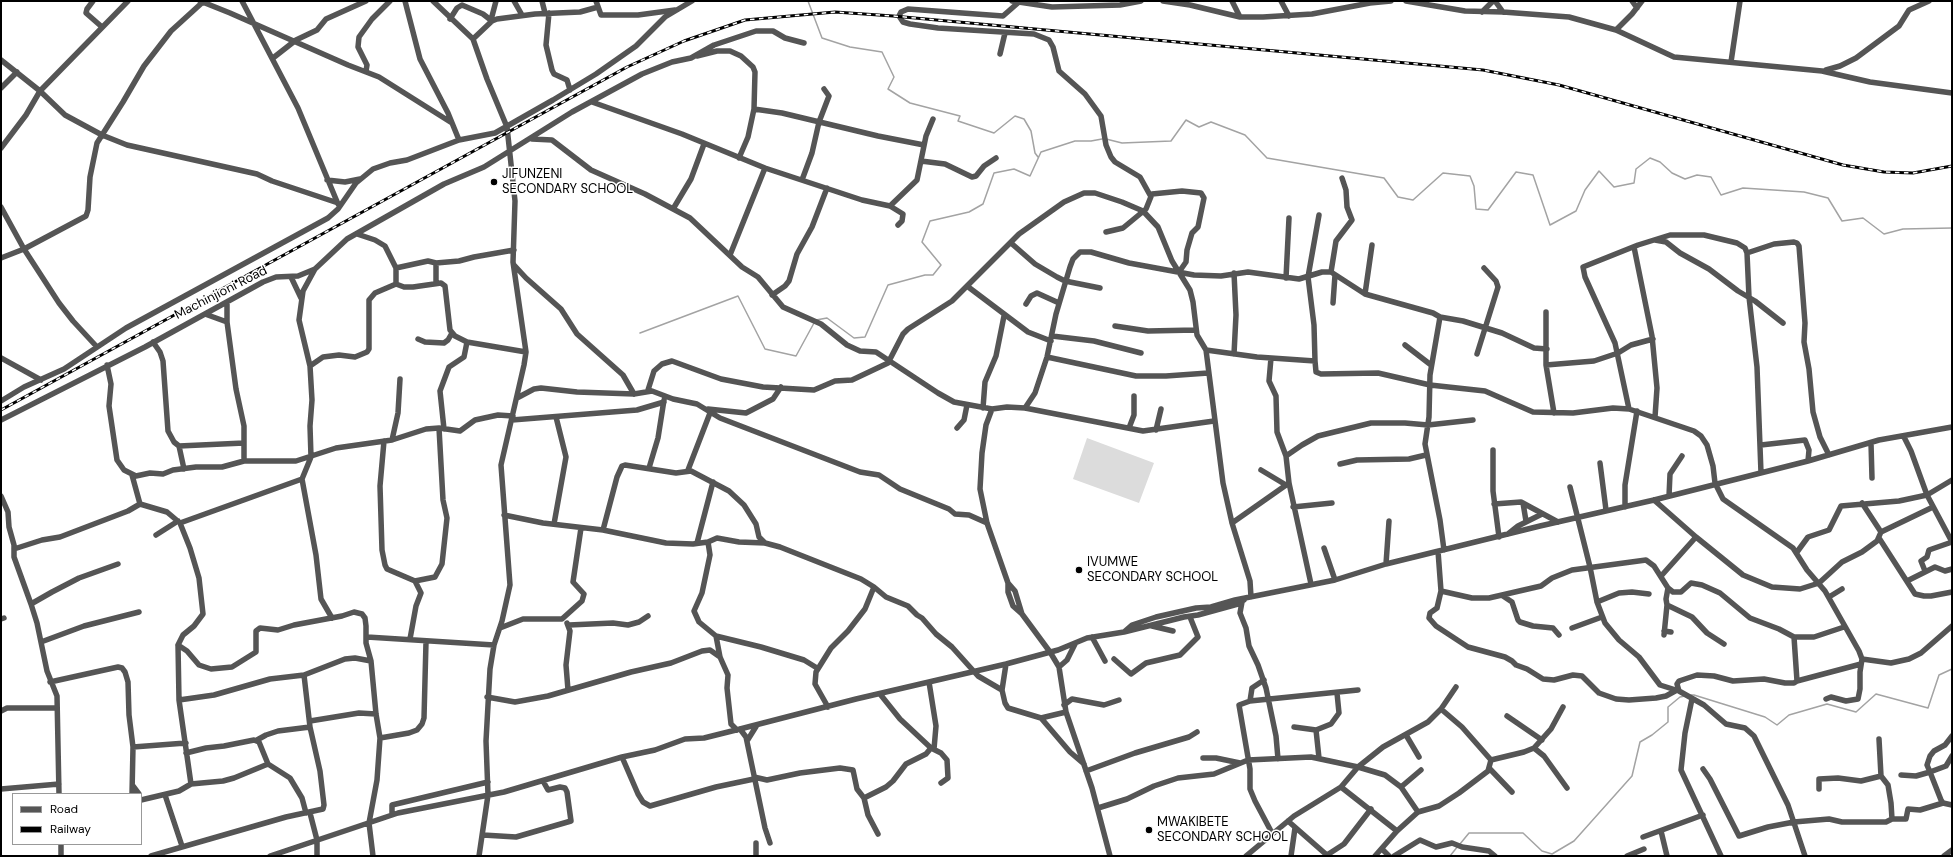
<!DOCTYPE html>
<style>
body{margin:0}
#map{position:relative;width:1953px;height:857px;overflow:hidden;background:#fff;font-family:"DM Sans",sans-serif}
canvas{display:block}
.frame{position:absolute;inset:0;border:2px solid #000;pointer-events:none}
.legend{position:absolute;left:12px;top:793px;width:130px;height:52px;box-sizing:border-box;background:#fff;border:1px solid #999;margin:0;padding:5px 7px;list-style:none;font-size:12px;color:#000}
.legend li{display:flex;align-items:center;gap:8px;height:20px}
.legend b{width:20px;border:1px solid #999}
</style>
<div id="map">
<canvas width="1953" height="857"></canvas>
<div class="frame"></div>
<ul class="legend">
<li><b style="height:5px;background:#555"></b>Road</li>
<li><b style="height:5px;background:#000"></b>Railway</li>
</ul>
</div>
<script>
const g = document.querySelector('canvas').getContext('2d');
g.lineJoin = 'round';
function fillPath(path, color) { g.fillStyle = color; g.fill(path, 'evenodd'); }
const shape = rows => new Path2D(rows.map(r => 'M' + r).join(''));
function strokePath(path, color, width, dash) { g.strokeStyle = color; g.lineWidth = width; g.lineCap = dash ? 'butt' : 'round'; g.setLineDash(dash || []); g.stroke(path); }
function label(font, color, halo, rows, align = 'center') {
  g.font = font + ' "DM Sans",sans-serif'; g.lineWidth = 3; g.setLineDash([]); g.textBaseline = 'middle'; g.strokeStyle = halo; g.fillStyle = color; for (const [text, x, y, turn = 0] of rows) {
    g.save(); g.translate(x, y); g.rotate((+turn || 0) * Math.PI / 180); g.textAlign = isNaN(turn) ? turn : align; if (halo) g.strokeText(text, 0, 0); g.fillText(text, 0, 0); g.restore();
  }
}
const green = shape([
 [1087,438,1154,463,1139,503,1073,479]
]);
const stream = shape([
 [808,1,822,38,850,47,882,52,894,77,888,89,910,103,960,116,958,121,994,133,1015,116,1024,119,1031,131,1035,153,1038,157],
 [1106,139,1122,143,1171,141,1186,120,1199,127,1211,122,1245,135,1267,158,1384,178,1398,197,1413,200,1443,173,1470,176,1474,186,1476,209,1488,210,1516,172,1533,175,1550,225,1576,211,1585,190,1599,171,1614,187,1634,183,1636,169,1650,158,1660,162,1672,173,1685,179,1697,175,1711,177,1721,195,1743,188,1804,192,1828,198,1842,221,1863,218,1884,234,1903,229,1952,228],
 [816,320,827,318,854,338,865,337,888,285,925,275,933,275,941,265,922,242,930,221,969,212,983,204,994,173,1014,169,1030,176,1041,152,1075,141,1091,141,1102,139],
 [640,333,738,296,765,349,796,356,814,323],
 [1691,695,1694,695,1765,717,1777,725,1789,715,1827,704,1856,712,1876,694,1928,708,1939,675,1952,669],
 [1460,844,1469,833,1523,833,1542,851,1552,854,1574,841,1632,776,1640,742,1652,735,1668,722,1668,707,1680,697,1685,696],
 [1450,856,1458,846]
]);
const minor = shape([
 [93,1,87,9,86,13,102,27],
 [200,1,230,13,348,65,379,77,452,123],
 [242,1,298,108,338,204],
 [405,1,420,59,448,113,459,140],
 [433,1,473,39,487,79,507,127,515,201,513,262,526,352,524,365,501,465,510,585,502,621,494,645,490,669,486,741,488,795,479,856],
 [514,1,522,15],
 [542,1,545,13],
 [596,1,601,15,638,15,675,10],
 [1012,1,1052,7,1120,5,1141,1],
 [1163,1,1190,5,1240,17,1263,17,1312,14,1370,3,1391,1],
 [1232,1,1240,17],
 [1281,1,1289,16],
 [1406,1,1465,11,1503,12,1569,17,1616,30,1674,57,1822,71,1870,82,1952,93],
 [1495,1,1503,12],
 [1632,1,1637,8],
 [1019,2,1003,16,908,9,901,12,899,16,903,22,910,24,938,28,1034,34,1049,40,1053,47,1059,71,1085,94,1101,116,1106,145,1111,157,1115,162,1140,177,1150,195],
 [1482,12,1493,1],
 [549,13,546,45,552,70,554,74,567,80,570,90],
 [450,19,457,8,462,5,483,14,492,21],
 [491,20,496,1],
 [1616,30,1632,14,1642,1],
 [473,39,492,21,497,19,535,14,580,12,598,7],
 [1000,54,1005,33],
 [697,56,717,51,730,51,741,56,753,67,755,72,754,109,748,137,739,158],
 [273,58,296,40,317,30,326,19,366,1],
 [1,60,40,91,65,115,102,135,127,145,257,174,272,181,338,203],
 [1731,62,1740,1],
 [1826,70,1840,66,1856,58,1899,26,1909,10,1929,1],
 [366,71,367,65,358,47,359,37,372,19,390,1],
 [1,88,17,72],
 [592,102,682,134,765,168,862,200,890,206,903,214,902,221,898,225],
 [754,109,782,113,878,136,924,145],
 [532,139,552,140,591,170,645,194,690,218,742,267,758,277,783,307,821,324,847,345,860,351,876,352,938,393,954,402,992,409],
 [1,148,26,115,40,91,128,1],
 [921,161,945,164,972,177,976,176,984,166,996,158],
 [327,180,345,182,360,179],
 [802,180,812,153,819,122,829,96,824,89],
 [890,206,917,180,926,136,933,119],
 [1,207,24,249,59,303,73,321,97,347],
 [673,209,691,179,704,144],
 [1106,232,1123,228,1146,209,1152,194,1182,191,1201,193,1204,198,1198,227,1192,233,1187,250,1186,262,1179,272],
 [1655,240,1666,242,1680,253,1709,269,1738,291,1755,301,1783,323],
 [1011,243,1035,264,1057,277,1065,281,1100,288],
 [1634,247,1652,336,1657,388,1655,417],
 [1747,253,1774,244,1794,242,1797,243,1799,246,1805,323,1804,342,1809,369,1813,412,1820,437,1829,455],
 [730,255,765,168],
 [1,258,24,249,86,216,88,210,90,177,97,143,123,102,144,66,171,31,204,1],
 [436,263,436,283],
 [514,265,526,278,561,309,577,334,623,375,634,394],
 [396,268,428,261,436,263,459,261,474,257,514,250],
 [315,269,303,291,299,320,310,366,312,400,310,426,311,457,302,479,316,555,321,599,332,618],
 [1331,272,1336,241,1352,220,1347,207,1346,190,1342,178],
 [291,277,301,298],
 [1286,278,1289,218],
 [396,284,404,287,413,287,441,283,445,286,450,330,455,336,467,342,526,352],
 [967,286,1028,332,1051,341],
 [1365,294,1372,245],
 [772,295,785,286,789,281,797,254,812,227,827,188],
 [227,303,227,322,236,389,244,426,244,461],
 [1333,303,1335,275],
 [1026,304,1031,296,1037,293,1059,303],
 [1546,312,1546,365,1554,413],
 [205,314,227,322],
 [1440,317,1463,321,1502,333,1534,348,1547,349],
 [1115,326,1148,331,1196,330],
 [1052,336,1094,341,1141,353],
 [418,339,425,342,444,343,448,340,452,333],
 [153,342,160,352,163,361,168,431,174,442,179,446,184,469],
 [1405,345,1431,365],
 [1206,350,1257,357,1315,361,1316,372,1321,374,1378,373,1430,385,1485,391,1533,412,1573,413,1613,408,1629,409,1694,431,1701,436,1707,445,1713,466,1715,483,1723,499,1793,548,1807,570,1825,591,1859,651,1862,659,1860,672,1860,689,1858,699,1846,701,1831,697,1826,699],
 [1234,354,1236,315,1234,273],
 [1477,354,1498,287,1496,281,1484,268],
 [1047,357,1136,376,1166,376,1208,373],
 [1,358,41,380],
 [1271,358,1269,381,1276,396,1277,432,1286,456],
 [1315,361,1314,325,1308,277,1319,215],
 [107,365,111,384,109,406,117,460,124,470,136,476,150,473,163,474,173,470,196,467,222,467,244,461,296,461,336,448,392,440,426,429,439,428,460,431,475,420,498,415,513,416],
 [1546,365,1594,361,1618,353,1631,345,1653,339],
 [310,366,323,357,339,355,355,357,367,352,369,349,369,300,375,293,396,284,396,268,385,246,375,240,357,234],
 [648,390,654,371,662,364,672,361,721,379,763,387,814,390,835,381,852,380,888,363,903,334,908,329,952,301,1019,234,1064,202,1084,193,1095,193,1122,202,1143,211,1158,227,1172,261,1190,290,1193,302,1197,335,1206,350,1223,483,1232,523,1250,581,1251,597],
 [517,398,534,389,541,388,577,392,634,394,652,391,673,399,697,404,720,418,860,472,879,475,900,489,949,509,955,514,969,515,987,523],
 [1,401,24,387,64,369,126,328,328,218,338,209,356,183,373,169,390,163,407,160,459,140,495,133,553,100,596,74,636,46,665,17,692,1],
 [983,408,985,382,996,356,1004,316],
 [1025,408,1035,393,1047,357,1056,314,1070,267,1073,259,1080,252,1091,252,1129,263,1194,275,1221,276,1248,272,1299,279,1322,272,1331,272,1365,294,1433,313,1440,317,1430,375,1429,417,1425,444,1440,520,1444,550],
 [708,409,746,413,773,399,781,387],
 [1629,409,1615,343,1585,277,1583,267,1638,245,1670,235,1704,235,1737,243,1745,248,1747,253,1749,297,1757,367,1761,473],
 [1,420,145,347,263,282,276,277,298,276,315,269,347,239,444,184,484,167,572,112,642,74,672,62,691,58,714,45,756,31,773,31,785,38,804,43],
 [512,420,637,410,664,402],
 [957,428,964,420,967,405],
 [1129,428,1134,415,1134,396],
 [444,429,440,391,449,367,464,357,467,342],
 [1156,430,1161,409],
 [1904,437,1911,451,1927,495,1952,542],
 [392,440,398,413,400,379],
 [384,441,380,486,382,550,385,565,387,569,415,581,421,593,416,606,410,639],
 [1871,443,1872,478],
 [1761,445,1805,440,1809,450,1808,461],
 [179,446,244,443],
 [1493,450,1493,491,1499,537],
 [1600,463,1606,510],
 [1340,464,1357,460,1409,459,1426,455],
 [649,468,658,438,664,400],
 [688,470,710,413],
 [1261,470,1286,485],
 [132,475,140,504],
 [1570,487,1590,567,1597,602,1605,623,1619,640,1639,657,1660,685,1679,691,1704,705,1726,724,1745,728,1754,736,1788,805,1805,856],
 [1,496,8,512,9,527,14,545,14,557,31,604,37,623,47,671,57,696,59,794],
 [1669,496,1670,474,1682,456],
 [1654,500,1696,537,1743,575,1772,587,1800,589,1819,583,1842,562,1862,552,1877,541,1881,532,1862,503],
 [1523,503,1526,521],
 [1494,504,1521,502,1558,522],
 [1293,507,1332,503],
 [1625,507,1625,485,1637,411],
 [504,515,543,523,603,530,666,543,693,544,708,542,717,538,739,542,765,543,780,547,861,579,874,587,886,597,908,606,917,615,922,618,936,634,952,647,978,676,1002,690],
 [180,523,302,479],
 [1232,523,1289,483],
 [554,524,566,457,556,417],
 [603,530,617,477,622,466,625,465,676,473,691,471,729,491,744,505,756,524,759,537,765,543],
 [1881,532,1933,507],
 [1508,534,1518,526,1542,514],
 [156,535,178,521],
 [1879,538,1915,594,1924,596,1931,596,1952,592],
 [708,542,710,555,702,593,694,611,699,622,716,636,720,657,728,675,727,688,731,724,737,730],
 [697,543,713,482],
 [1324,548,1335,580],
 [14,549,42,540,60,537,128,511,140,504,167,512,180,523,190,548,199,578,203,614,194,626,183,635,178,645,179,700,191,784],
 [1438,551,1441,591,1437,608,1430,613,1429,618,1436,626,1468,647,1505,657,1512,661,1516,665,1527,669,1543,679,1554,680,1573,675,1582,676,1599,693,1616,699,1629,700,1656,698,1666,696,1677,690],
 [1797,552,1808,537,1829,530,1841,506,1899,501,1927,495,1952,480],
 [1386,564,1389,521],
 [1925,571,1921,561,1927,557,1929,550,1952,542],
 [1662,575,1696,537],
 [415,581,435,577,442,564,447,518,443,500,439,428],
 [1907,581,1935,567,1945,571,1952,569],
 [1008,583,1008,592,1013,606,1022,614],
 [1311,584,1289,483,1286,456,1302,445,1318,436,1371,423,1405,423,1428,425,1473,420],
 [1668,588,1666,599,1667,605,1692,617,1707,633,1724,644],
 [1441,591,1472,598,1489,598,1541,586,1552,578,1572,570,1646,560,1654,566,1668,588,1673,592,1681,592,1691,583,1702,585,1720,593,1750,618,1779,629,1794,637,1814,637,1844,627],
 [1503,596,1512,602,1518,620,1520,622,1533,626,1553,628,1559,635],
 [1829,597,1842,589],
 [1242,602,1240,613,1246,628,1249,646,1258,665,1266,688,1276,736,1278,759],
 [1597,602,1619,593,1632,592,1649,594],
 [31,604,52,592,79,578,118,564],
 [1,619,4,618],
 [567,623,570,631,566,665,568,690],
 [569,625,613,623,628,625,639,622,648,616],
 [1152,626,1173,631],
 [500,628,523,619,562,619,582,601,584,594,573,582,581,528],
 [1572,628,1602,617],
 [1664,631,1671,632],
 [1124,632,1184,617,1198,615,1238,604,1244,600],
 [1664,635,1667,605],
 [716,636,761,647,804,660,817,668],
 [367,637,494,645],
 [1092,637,1105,661],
 [41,642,84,626,139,612],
 [178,645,187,651,199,665,211,669,232,667,256,652,256,631,260,628,278,630,294,625,342,616,354,612,362,614,365,618,366,626,366,643,371,661,376,714,380,738,377,780,369,823,373,856],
 [1114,659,1131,674,1146,663,1180,655,1198,637,1190,617],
 [1862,659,1891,663,1909,659,1921,653,1952,626],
 [1006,664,1002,690,1005,703,1008,708,1041,718,1066,712],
 [1059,667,1067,660,1075,644],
 [1797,681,1861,664],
 [50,682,118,667,122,668,125,672,128,682,129,715,133,747,132,794],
 [929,682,936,726,934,749],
 [1679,691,1677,684,1679,681,1697,675,1714,676,1733,681,1764,679,1785,683,1794,683,1797,681,1794,637],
 [487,697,515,702,548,696,631,672,671,663,702,651,710,650,720,657],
 [1692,699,1685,733,1681,770,1721,856],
 [179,700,214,695,270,679,304,675,345,659,355,658,371,661],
 [1250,701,1252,688,1264,680],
 [1064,705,1072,699,1104,705,1119,700],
 [828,707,815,684,816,672,831,648,848,631,865,609,874,587],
 [1441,709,1462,727,1491,760,1524,752,1534,748,1551,729,1563,707],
 [1,711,7,708,57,708],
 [1507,716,1542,740],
 [1041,718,1070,752,1084,764],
 [310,721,359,713,376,714],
 [1294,727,1316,730,1331,724,1339,713,1337,693],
 [740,729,746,737,765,828,770,843],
 [1316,730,1319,758],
 [1406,735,1419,757],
 [1952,736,1945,745,1934,751,1930,756,1927,765,1930,772,1946,766,1952,756],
 [380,738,409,733,417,730,422,724,424,718,426,642],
 [257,740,266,735,278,731,310,727],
 [747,741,757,725],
 [133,747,186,743],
 [931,748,941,753,947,760,948,778,941,783],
 [1534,748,1544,756,1567,788],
 [186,753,206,748,224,746,254,740,259,742,268,764],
 [622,757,638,794,643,802,650,806,716,787,754,779],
 [1203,758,1216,758,1240,763],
 [1490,769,1512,792],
 [1703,769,1710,779,1739,836,1768,827,1794,822,1829,819,1842,822,1886,822,1892,819,1891,803,1888,785,1881,776,1879,739],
 [1086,771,1135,753,1189,737,1197,732],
 [1901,775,1916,776,1930,772,1941,800,1943,803,1952,805],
 [754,777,767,780,800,773,840,768,853,770,857,789,864,798,868,815,878,834],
 [133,786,139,794],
 [1341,787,1397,831],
 [1401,787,1421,770],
 [1,789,59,784],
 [1819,789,1819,779,1838,778,1861,781,1881,776],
 [165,795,182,846],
 [864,798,886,787,893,781,906,764,926,754,931,748,900,719,880,694],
 [141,800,179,791,191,784,223,781,234,778,268,764,290,778,302,798,306,813],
 [1098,808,1127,799,1154,786,1178,778,1214,774,1248,760,1311,757,1358,767,1385,775,1401,787,1418,812],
 [310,813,317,840,317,856],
 [392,815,392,805,488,782],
 [1892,819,1906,819,1908,809,1920,810,1943,803],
 [1288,821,1328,856],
 [1661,831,1667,856],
 [1272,833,1255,801,1250,789,1250,769,1239,705,1250,701,1358,690],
 [483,835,516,837,571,821,567,792,565,788,560,787,548,790,543,781],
 [1643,837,1703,815],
 [756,843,756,856],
 [61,844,61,856],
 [1382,849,1389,856],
 [1327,855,1344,844,1371,809],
 [151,856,286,817,323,809,324,805,320,771,310,727,304,675],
 [270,856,398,813,504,792,622,757,655,750,685,739,704,738,740,729,856,699,1006,664,1058,650,1087,638,1124,632,1132,625,1156,617,1196,608,1211,607,1235,600,1335,580,1386,564,1540,526,1654,500,1808,461,1879,440,1952,427],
 [1110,856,1092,788,1066,712,1059,667,1050,652,1022,614,1015,591,1008,583,987,523,980,489,982,453,986,425,992,409,1007,407,1025,408,1143,431,1214,421],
 [1246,856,1294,816,1341,787,1358,767,1383,747,1428,722,1441,709,1456,687],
 [1291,856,1295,828],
 [1375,856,1397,831,1418,812,1439,806,1459,793,1488,771,1491,760],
 [1394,856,1420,840,1436,847,1452,843,1462,847,1489,851,1495,856],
 [1627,856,1644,849],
 [1944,856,1952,850]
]);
const rail = shape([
 [1,410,627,67,684,41,745,20,835,12,893,16,1483,70,1559,85,1843,165,1884,172,1913,173,1952,166]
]);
const markers = [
 [494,182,4,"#000"],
 [1079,570,4,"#000"],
 [1149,830,4,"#000"]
];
const poiNames = [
 ["JIFUNZENI",502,175],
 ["SECONDARY SCHOOL",502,190],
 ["IVUMWE",1087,563],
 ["SECONDARY SCHOOL",1087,578],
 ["MWAKIBETE",1157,823],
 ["SECONDARY SCHOOL",1157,838]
];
const streetNames = [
 ["Machinjioni Road",221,293,-27]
];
fillPath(green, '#dcdcdc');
strokePath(stream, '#a3a3a3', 1.5);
strokePath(minor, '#555', 5.5);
strokePath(rail, '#000', 3);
strokePath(rail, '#fff', 1.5, [4.5]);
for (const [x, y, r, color] of markers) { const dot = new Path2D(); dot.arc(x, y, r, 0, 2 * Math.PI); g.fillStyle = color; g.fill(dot); strokePath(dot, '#fff', 1.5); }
label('13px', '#000', '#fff', poiNames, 'left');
label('13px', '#000', '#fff', streetNames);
</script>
